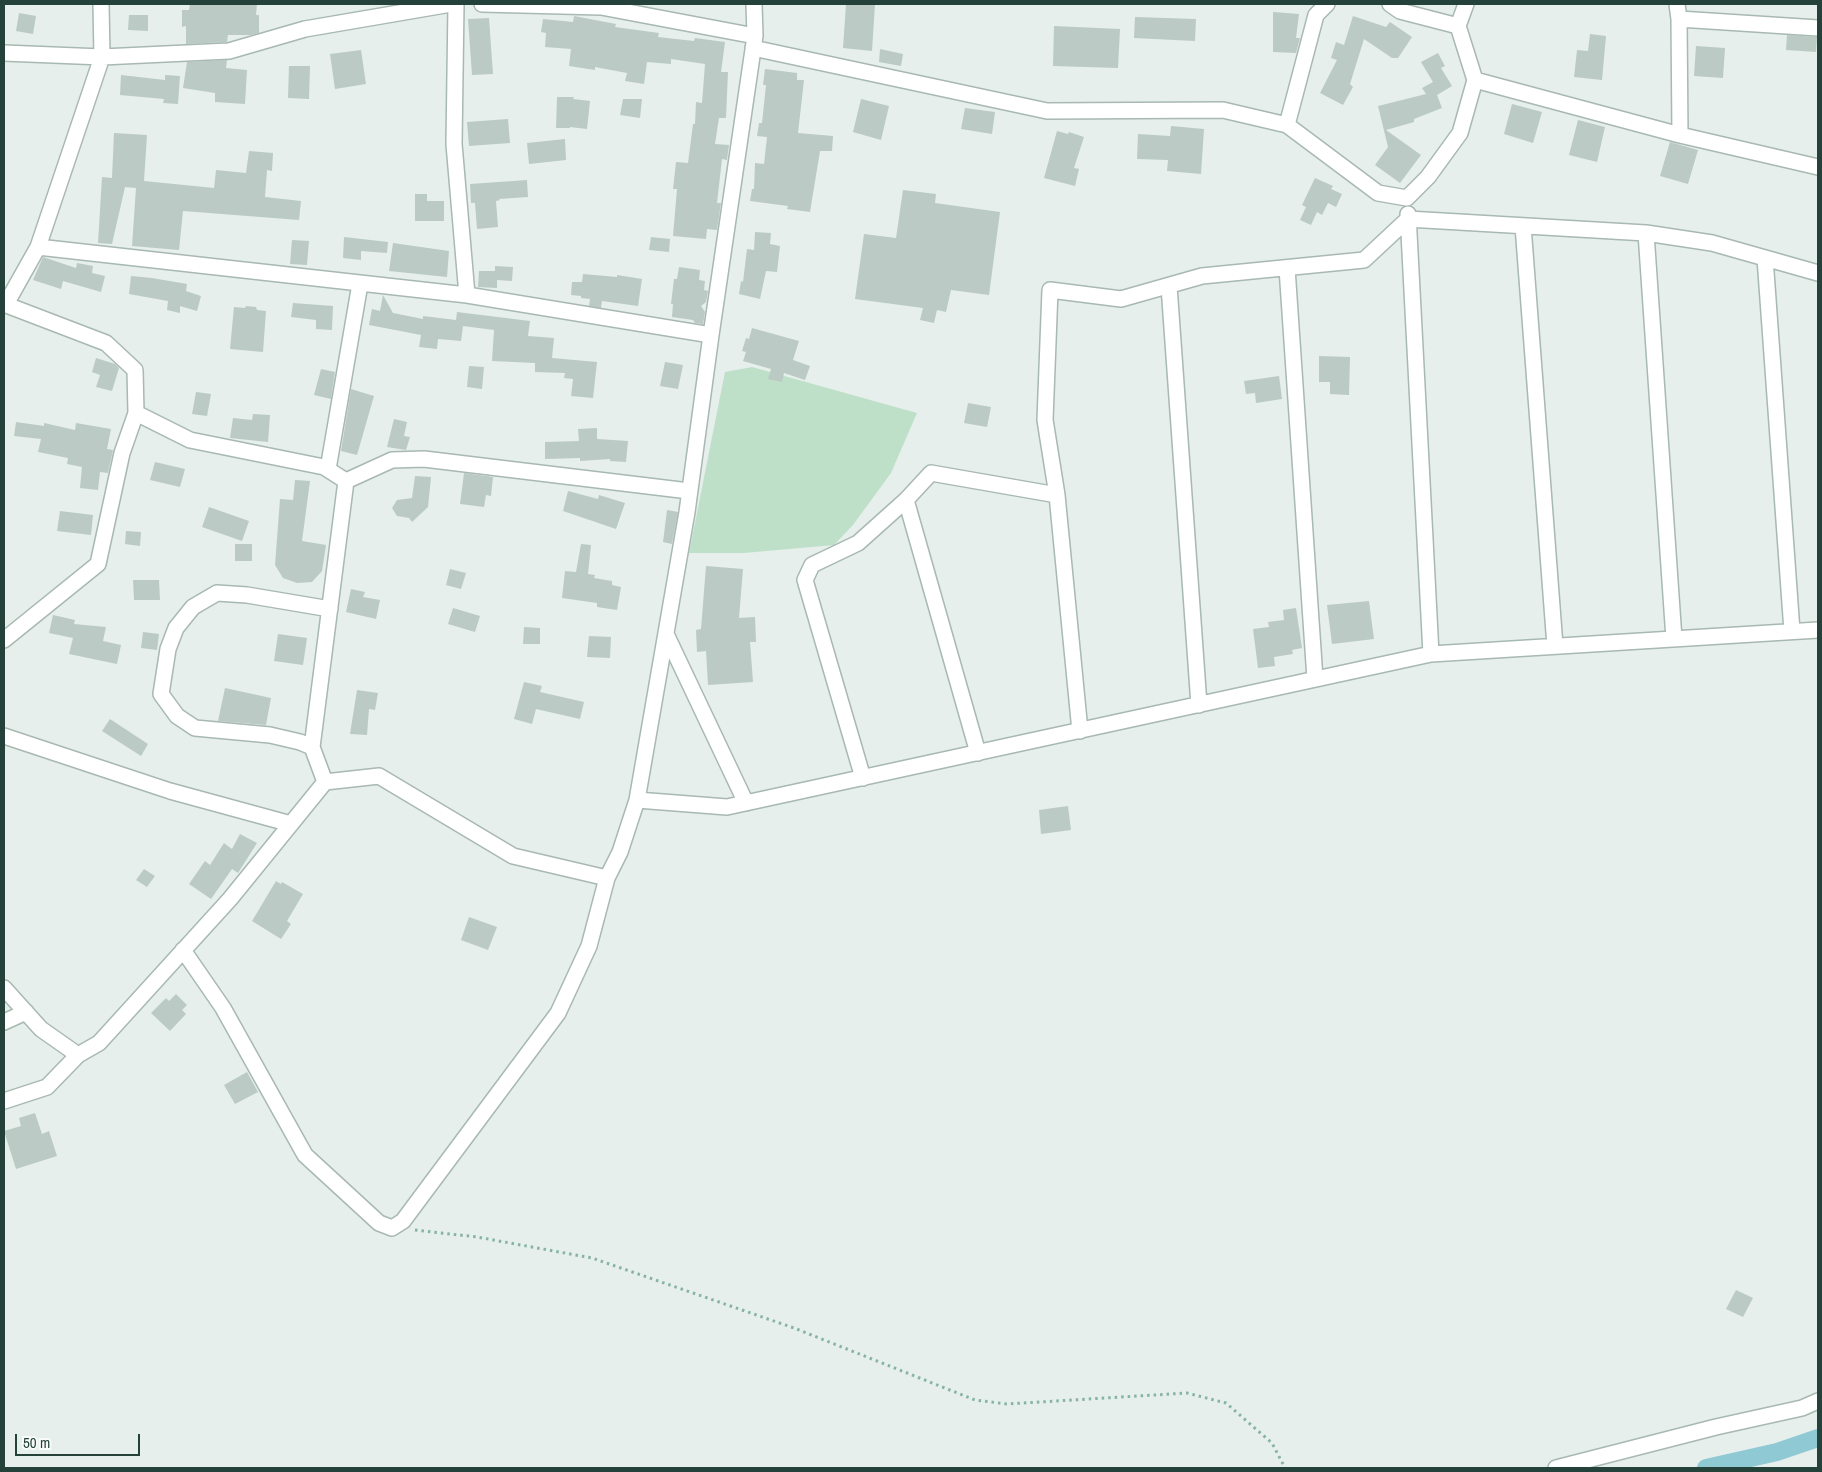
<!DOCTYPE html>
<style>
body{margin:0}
#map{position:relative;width:1822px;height:1472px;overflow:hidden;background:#e6efeb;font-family:"Archivo Narrow",sans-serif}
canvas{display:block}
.frame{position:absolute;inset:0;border:5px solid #24423a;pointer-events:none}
.scale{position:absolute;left:15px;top:1434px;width:125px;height:22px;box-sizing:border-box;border:2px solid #24423a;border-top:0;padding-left:6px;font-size:15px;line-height:18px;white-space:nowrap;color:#24423a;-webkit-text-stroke:4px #f7fbf9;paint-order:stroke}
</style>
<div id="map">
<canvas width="1822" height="1472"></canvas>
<div class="frame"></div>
<div class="scale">50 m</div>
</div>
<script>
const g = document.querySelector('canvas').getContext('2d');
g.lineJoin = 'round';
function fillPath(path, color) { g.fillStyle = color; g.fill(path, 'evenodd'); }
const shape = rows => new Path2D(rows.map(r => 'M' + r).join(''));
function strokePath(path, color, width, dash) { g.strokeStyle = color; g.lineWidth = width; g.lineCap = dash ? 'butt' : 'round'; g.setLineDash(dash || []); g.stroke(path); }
const green = shape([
 [752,367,917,413,891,473,853,525,834,545,744,553,689,553,725,372]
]);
const canal = shape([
 [1706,1468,1777,1452,1818,1438]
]);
const building = shape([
 [190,4,257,4,256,15,259,15,259,33,251,35,228,35,227,42,186,44,186,26,182,27,182,10,189,10],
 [846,4,875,4,872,51,843,48],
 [1273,12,1299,14,1296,38,1300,38,1296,53,1273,52],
 [19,13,36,16,33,34,16,31],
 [129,15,148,15,148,31,128,30],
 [574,16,616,24,615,27,659,33,658,37,694,41,695,38,725,42,721,72,728,72,726,118,719,118,715,144,729,145,727,160,722,159,717,203,721,203,717,230,707,229,706,239,673,236,677,189,673,189,676,162,688,163,693,124,695,124,696,102,702,103,705,64,671,59,671,64,647,62,644,84,625,81,627,73,595,67,595,70,569,66,571,49,545,47,546,33,541,32,543,19,573,22],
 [1353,16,1386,27,1390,22,1412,37,1398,58,1392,58,1364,39,1350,84,1353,87,1343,105,1320,93,1337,60,1331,58,1336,42,1344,45],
 [1135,17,1196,19,1195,41,1134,38],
 [489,18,493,74,472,75,468,19],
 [1054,26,1120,29,1118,68,1053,66],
 [1590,34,1606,36,1602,80,1574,77,1577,50,1588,51],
 [1787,35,1817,37,1816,52,1786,50],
 [1696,46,1725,48,1723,78,1694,76],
 [880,49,903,54,901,66,879,62],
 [361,50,366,84,335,89,330,54],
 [1438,53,1445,66,1441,68,1452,86,1437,95,1442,108,1414,119,1414,122,1386,130,1421,155,1400,183,1375,165,1388,147,1378,106,1426,94,1422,88,1433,82,1421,62],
 [227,60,226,68,247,70,245,104,215,102,215,93,183,88,187,62],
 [289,66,310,66,309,99,288,98],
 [765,69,797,73,797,80,804,80,798,133,833,136,832,151,820,151,810,212,787,209,788,206,750,201,752,189,754,189,755,163,764,164,767,137,757,136,759,123,762,123,766,85,763,85],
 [121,75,165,80,165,75,180,76,178,104,163,103,164,99,120,95],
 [557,97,574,97,573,99,590,101,587,129,570,127,570,128,556,128],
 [623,99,642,99,640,118,620,115],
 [861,99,889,106,881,140,853,132],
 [1512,104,1542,112,1533,143,1504,134],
 [965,108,995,112,992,134,961,129],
 [508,119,510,143,469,146,467,122],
 [1578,120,1605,127,1597,162,1569,155],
 [1171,126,1204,129,1201,174,1167,171,1168,160,1137,159,1138,134,1170,136],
 [1057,131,1068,134,1069,132,1084,137,1074,168,1079,169,1075,186,1044,178],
 [114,133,147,135,144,181,214,188,216,170,246,173,249,151,273,153,272,171,267,170,265,197,301,201,299,220,183,211,179,250,132,246,136,188,125,187,112,244,98,243,102,177,112,178],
 [565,139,566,160,529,164,527,143],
 [1670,142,1698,150,1688,184,1660,176],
 [1315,178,1333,186,1331,189,1342,194,1336,207,1328,203,1322,215,1317,212,1311,225,1300,220,1306,207,1302,205],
 [527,180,528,197,499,199,500,200,496,201,498,227,477,229,475,203,471,203,470,184],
 [903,190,936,194,935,203,1000,212,989,295,951,290,946,312,937,310,934,323,920,320,923,308,855,299,864,234,896,238],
 [415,194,427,194,427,201,444,201,444,221,415,221],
 [755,232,771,233,770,244,780,246,777,272,766,271,760,299,739,294,741,281,743,282,747,249,754,250],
 [344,237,388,242,387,253,361,251,361,260,343,258],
 [651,237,670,239,669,252,649,250],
 [292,240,309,241,307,265,290,264],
 [393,243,449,251,447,277,389,271],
 [43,257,76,268,77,263,93,266,92,273,105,276,101,292,63,281,61,289,33,280],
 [495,266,513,267,512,281,497,280,497,288,478,287,479,271,495,271],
 [679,267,700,270,699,280,705,281,704,290,708,291,706,302,701,306,705,312,703,324,695,323,693,320,672,317,673,304,671,304,674,279,677,279],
 [583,274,617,277,617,275,642,279,638,306,602,301,601,308,589,306,590,299,581,298,581,296,571,295,572,282,582,282],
 [131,276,152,278,187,284,186,291,201,296,197,311,180,306,180,313,167,310,168,301,129,294],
 [383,295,393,313,423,319,423,316,456,320,457,312,530,321,528,336,554,338,552,358,597,362,593,398,571,396,573,379,564,378,565,373,535,372,535,363,492,361,494,330,463,326,461,341,438,339,437,349,419,347,421,335,369,325,372,309,380,311],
 [293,303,333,306,332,330,316,329,316,320,291,317],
 [246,306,256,307,257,310,266,311,263,352,230,349,234,307,245,308],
 [752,328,799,341,793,360,810,366,805,380,784,373,782,382,768,379,771,369,743,361,746,352,742,351,746,338,749,339],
 [1319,356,1350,357,1349,395,1330,394,1330,382,1319,382],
 [96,358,115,364,119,368,112,391,96,387,100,375,92,372],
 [665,362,683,365,678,389,660,386],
 [469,366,484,367,482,389,467,387],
 [321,369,335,372,331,399,314,395],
 [1279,376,1282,399,1256,403,1255,393,1246,394,1244,381],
 [351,389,374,396,357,455,341,451],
 [196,392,211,394,207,416,192,414],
 [968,403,991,407,987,427,964,423],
 [253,414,270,415,268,442,230,438,233,418,252,420],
 [394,419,407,422,404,436,410,437,406,450,387,447],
 [16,422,44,426,44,423,75,430,76,423,111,429,107,449,113,450,108,473,100,472,98,490,80,488,82,467,67,464,68,458,38,452,41,439,14,436],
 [597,428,597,439,628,441,626,462,610,461,610,459,580,461,580,458,545,459,545,442,579,441,578,429],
 [155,462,185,469,180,487,150,480],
 [464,473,493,477,491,496,486,495,484,507,460,504],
 [415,476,431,477,428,507,412,522,409,518,397,516,392,508,397,500,412,498],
 [295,480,310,481,302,541,326,545,322,571,312,582,297,583,283,578,275,565,280,499,293,500],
 [568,491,598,499,599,495,625,503,616,529,563,511],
 [209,507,249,521,242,541,202,527],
 [667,510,678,512,672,544,663,542],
 [60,511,93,515,91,535,57,531],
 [126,531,141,532,140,546,125,544],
 [235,544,252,544,252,561,235,561],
 [581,544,591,545,588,574,595,575,594,578,612,581,612,585,621,587,617,610,597,607,597,603,562,598,565,571,576,572],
 [706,566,743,569,739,618,755,617,756,642,750,642,753,682,708,685,706,651,697,652,696,630,701,629],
 [450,569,466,573,461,589,446,585],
 [133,580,159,580,160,600,134,600],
 [351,589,365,592,363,597,380,600,376,619,346,612],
 [1369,601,1374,639,1332,644,1327,605],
 [453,608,480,616,475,632,448,624],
 [1296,608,1302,648,1292,650,1293,654,1274,657,1275,666,1258,668,1253,629,1269,627,1268,622,1284,620,1283,610],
 [53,615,75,620,74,624,106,627,103,641,121,645,117,664,69,654,73,638,49,633],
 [524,627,540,628,540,644,523,644],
 [143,632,159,634,157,650,141,648],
 [278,634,307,638,303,665,274,661],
 [589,636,611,637,610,658,587,657],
 [524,682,542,686,540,692,584,702,580,719,536,709,532,724,514,719],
 [225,688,271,698,266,725,218,721],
 [357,690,378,693,375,710,369,709,367,735,350,734],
 [110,719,148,744,141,756,102,731],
 [1068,806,1071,830,1041,834,1039,810],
 [240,834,257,843,238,873,232,869,211,899,189,884,205,861,210,865,224,843,232,849],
 [144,869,155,876,147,887,136,880],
 [276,881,281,884,282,882,303,894,287,921,291,924,281,939,252,921],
 [469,917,497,927,488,950,461,940],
 [176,994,187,1005,182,1010,186,1014,170,1031,151,1013,166,998,169,1001],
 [247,1072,258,1092,235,1104,224,1085],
 [35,1113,42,1134,49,1131,57,1156,16,1169,4,1131,21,1126,19,1118],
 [1736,1290,1753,1298,1743,1317,1726,1309]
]);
const path = shape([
 [415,1230,477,1237,592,1258,794,1328,975,1400,1007,1404,1187,1393,1226,1403,1272,1443,1285,1468]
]);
const minor = shape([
 [456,4,454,144,467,295,711,335],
 [482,4,601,7,755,36],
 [1390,4,1400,11,1458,26,1466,4],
 [1677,4,1679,19,1680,135],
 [1679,19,1818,28],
 [1458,26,1475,80],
 [753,48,1047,111,1223,110,1287,125,1378,193,1407,198,1428,177,1460,133,1475,80,1680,135,1818,167],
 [4,53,102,57,229,51,305,29,451,4],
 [1287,125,1316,15,1327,4],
 [1408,214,1431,654],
 [1523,226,1555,646],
 [1646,233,1674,639],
 [38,247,467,295],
 [1765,258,1792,631],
 [1287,268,1315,679],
 [1169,286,1199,705],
 [4,304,106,343,135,370,136,413,190,440,324,467,346,481,312,747,325,782,379,776,513,856,607,878,620,852,637,800,687,512,711,335,755,36,754,4],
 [6,304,38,247,102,57,101,4],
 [328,469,360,284],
 [346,481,392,460,424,459,689,491],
 [906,500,978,753],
 [666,634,746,803],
 [4,640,98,564,122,453,136,413],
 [1080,731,1057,495,1045,420,1050,290,1121,299,1202,276,1364,260,1408,219,1646,233,1712,243,1818,273],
 [4,736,170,791,291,824],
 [312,747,300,742,270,735,195,728,177,716,161,694,168,649,176,628,193,607,217,593,247,595,330,609],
 [863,778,805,580,812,565,858,543,906,500,931,473,1057,495],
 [637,800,727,807,1431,654,1818,630],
 [183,950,223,1008,305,1155,379,1223,392,1228,403,1221,558,1013,589,946,607,878],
 [4,988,41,1029,78,1055],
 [4,1022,26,1012],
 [4,1101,47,1087,78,1055,99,1043,230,899,325,782],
 [1556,1468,1716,1427,1802,1408,1818,1401]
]);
fillPath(green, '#bfe0c8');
strokePath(canal, '#8ec9d4', 18);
fillPath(building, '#bbcac4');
strokePath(minor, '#a8b8b2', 18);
strokePath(path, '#86b3a5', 3, [2.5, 4]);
strokePath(minor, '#fff', 15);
</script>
